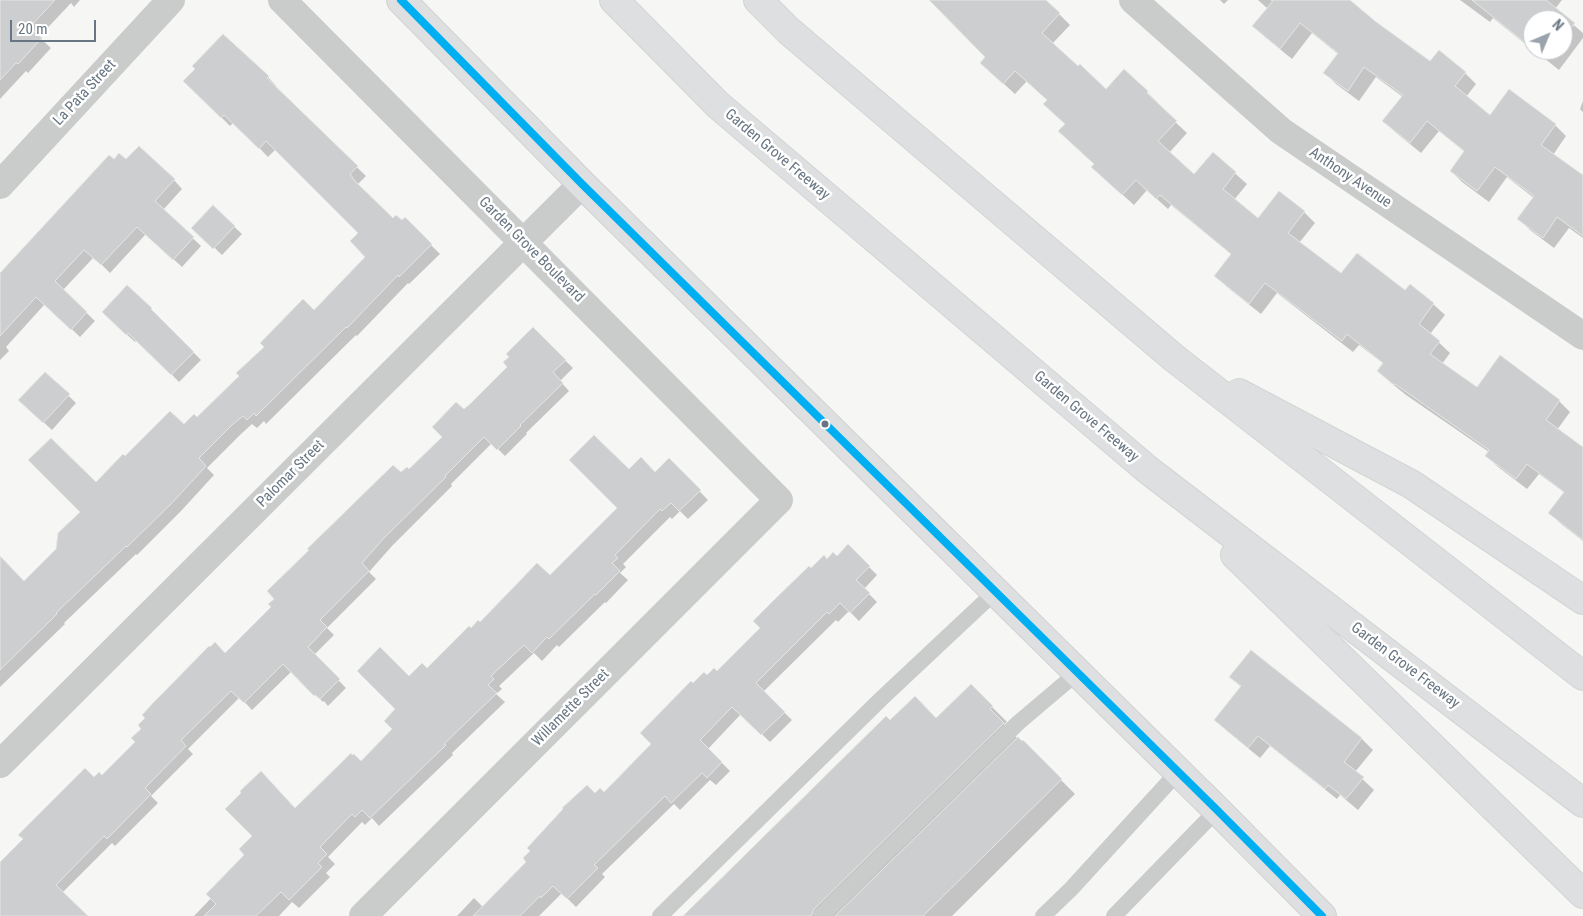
<!DOCTYPE html>
<style>
body{margin:0}
#map{position:relative;width:1583px;height:916px;overflow:hidden;background:#f6f6f5;font-family:"Roboto Condensed",sans-serif}
canvas{display:block}
.north{position:absolute;left:1523px;top:10px;width:50px;height:50px;box-sizing:border-box;background:#fff;border:1px solid #c3c8cd;border-radius:50%;rotate:45deg;font-size:14px;font-weight:700;line-height:20px;text-align:center;color:#687683}
.north::after{content:'';display:block;margin:auto;width:18px;height:22px;background:#9aa3ab;clip-path:polygon(50% 0,100% 100%,50% 72%,0 100%)}
.scale{position:absolute;left:10px;top:20px;width:86px;height:22px;box-sizing:border-box;border:2px solid #687683;border-top:0;padding-left:6px;font-size:15px;line-height:18px;white-space:nowrap;color:#687683;-webkit-text-stroke:4px #fff;paint-order:stroke}
</style>
<div id="map">
<canvas width="1583" height="916"></canvas>
<div class="north">N</div>
<div class="scale">20 m</div>
</div>
<script>
const g = document.querySelector('canvas').getContext('2d');
g.lineJoin = 'round';
function fillPath(path, color) { g.fillStyle = color; g.fill(path, 'evenodd'); }
const shape = rows => new Path2D(rows.map(r => 'M' + r).join(''));
function strokePath(path, color, width, dash) { g.strokeStyle = color; g.lineWidth = width; g.lineCap = dash ? 'butt' : 'round'; g.setLineDash(dash || []); g.stroke(path); }
function label(font, color, halo, rows, align = 'center') {
  g.font = font + ' "Roboto Condensed",sans-serif'; g.lineWidth = 5; g.setLineDash([]); g.textBaseline = 'middle'; g.strokeStyle = halo; g.fillStyle = color; for (const [text, x, y, turn = 0] of rows) {
    g.save(); g.translate(x, y); g.rotate((+turn || 0) * Math.PI / 180); g.textAlign = isNaN(turn) ? turn : align; if (halo) g.strokeText(text, 0, 0); g.fillText(text, 0, 0); g.restore();
  }
}
const shadow = shape([
 [0,0,80,0,74,7,71,3,39,37,51,48,28,73,26,71,0,99],
 [931,0,1045,0,1070,25,1052,44,1106,90,1147,92,1158,103,1157,105,1187,133,1169,153,1195,176,1213,154,1247,184,1234,200,1259,220,1304,212,1315,223,1299,243,1341,275,1405,292,1433,304,1445,315,1430,334,1450,353,1442,364,1477,389,1500,357,1559,401,1570,412,1557,430,1583,449,1583,541,1561,524,1550,512,1565,493,1539,474,1527,489,1498,467,1487,456,1489,452,1406,395,1390,382,1379,371,1384,364,1359,345,1353,352,1277,293,1261,314,1227,287,1216,276,1232,255,1171,205,1168,209,1147,190,1134,205,1104,178,1095,165,1059,131,1066,124,1048,100,1027,81,1015,94,993,74,987,57],
 [1220,0,1228,0,1224,4],
 [1258,0,1347,0,1375,22,1431,62,1439,52,1465,73,1476,84,1466,97,1491,117,1509,91,1555,125,1566,136,1553,155,1583,177,1583,238,1569,228,1554,248,1530,230,1519,219,1534,198,1507,177,1489,202,1462,182,1451,171,1465,152,1439,131,1421,153,1395,132,1384,121,1403,97,1376,77,1359,101,1336,84,1325,73,1338,54,1312,33,1292,59,1265,37,1254,26,1268,9],
 [1460,0,1562,0,1555,9,1583,33,1583,38,1559,70,1534,50,1563,50,1563,20,1533,20,1533,50,1493,18,1490,22],
 [268,77,276,86,275,88,366,176,358,184,364,191,393,220,402,222,405,219,440,254,409,284,408,283,357,336,356,335,266,424,264,421,257,428,252,424,241,434,207,468,214,475,181,511,137,555,136,554,64,623,65,624,0,687,0,558,24,582,58,550,82,512,96,483,125,458,197,419,314,312,367,257,360,233,276,149,268,157,234,122,230,126,185,81],
 [1583,101,1583,112,1580,109],
 [114,160,126,161,174,180,182,189,163,210,201,246,182,267,146,234,110,273,94,257,63,290,95,321,80,337,45,304,6,347,9,351,0,360,0,275],
 [213,207,242,234,222,255,193,227],
 [127,286,158,316,158,317,201,360,179,382,137,339,135,342,111,320],
 [533,329,573,368,560,381,569,391,526,433,527,434,505,456,492,443,451,484,452,486,392,546,369,572,376,579,327,628,334,635,314,655,346,688,328,706,324,701,323,702,292,671,252,710,240,697,188,749,193,754,151,796,158,803,115,846,112,843,62,893,86,916,0,916,0,877,94,779,102,776,225,655,401,474,409,471,444,437,464,411,509,367],
 [45,373,76,403,52,430,28,408],
 [669,460,708,500,688,519,680,511,672,519,670,517,623,564,626,567,620,573,628,580,606,603,605,602,559,647,557,645,542,661,534,653,499,686,502,689,496,694,505,702,452,753,453,755,379,826,372,818,365,825,362,822,328,857,335,864,326,873,330,877,299,908,292,902,279,916,194,916,296,809,361,763,394,729,397,709,409,678,427,669,471,630,550,577,619,508,629,471,655,474],
 [848,546,877,575,864,589,877,602,859,621,849,611,838,622,836,620,763,692,792,720,770,742,741,714,708,749,730,771,716,785,710,780,680,810,674,804,602,874,605,877,576,907,562,893,539,916,457,916,474,898,483,907,595,795,604,793,653,744,693,685,707,676,717,673,762,628,811,570,827,560,837,558],
 [1251,652,1362,739,1373,750,1355,772,1374,790,1358,810,1340,795,1337,799,1270,746,1260,758,1227,731,1215,720,1241,687,1231,677],
 [971,686,1007,722,1004,724,1022,743,1023,742,1075,794,952,916,685,916,890,722,936,720]
]);
const building = shape([
 [0,0,55,0,30,27,42,38,18,64,16,63,0,80,0,0],
 [929,0,1046,0,1060,13,1042,33,1078,66,1080,64,1106,89,1124,69,1148,91,1147,93,1177,121,1158,141,1194,174,1213,152,1236,172,1223,189,1258,218,1279,191,1305,211,1288,233,1341,273,1357,253,1405,290,1410,284,1434,303,1419,324,1440,341,1430,354,1477,387,1500,355,1560,400,1546,420,1583,447,1583,540,1548,513,1564,492,1527,464,1516,479,1485,456,1489,450,1395,384,1394,385,1377,371,1383,363,1347,334,1342,341,1265,283,1249,304,1214,276,1231,254,1160,195,1156,199,1136,180,1122,195,1091,167,1094,164,1058,131,1065,124,1043,104,1047,100,1015,71,1003,84,980,63,985,57,929,0],
 [1271,0,1350,0,1375,21,1430,61,1439,50,1466,72,1455,86,1490,115,1509,89,1556,124,1541,145,1583,175,1583,236,1557,217,1543,238,1517,219,1534,196,1495,167,1477,191,1450,171,1464,151,1427,121,1410,143,1382,121,1403,95,1364,67,1348,91,1323,73,1338,53,1300,23,1280,49,1252,26,1273,1,1271,0],
 [1472,0,1546,0,1575,23,1563,38,1563,20,1533,20,1533,49,1472,0],
 [223,34,269,76,267,78,358,166,350,174,355,181,393,218,396,215,402,220,405,217,432,244,399,277,398,275,347,328,346,327,256,416,254,413,247,420,243,416,232,425,199,458,206,466,172,503,127,547,126,546,56,613,57,614,0,670,0,556,24,581,56,549,58,533,80,512,28,460,51,438,96,482,123,454,125,456,170,411,184,424,194,414,197,417,239,376,236,373,264,347,260,343,303,299,314,310,365,257,350,241,358,233,266,141,259,149,224,115,221,118,183,81,195,69,192,66,223,34],
 [1535,50,1554,50,1547,59,1535,50],
 [139,146,175,179,155,201,194,237,173,260,137,227,101,265,84,250,55,281,87,312,71,330,36,297,0,336,0,273,109,155,114,159,119,153,126,159,139,146],
 [213,205,235,226,213,249,191,228,213,205],
 [127,285,152,308,151,309,194,352,171,375,128,333,126,335,102,312,127,285],
 [533,327,566,360,553,372,563,383,520,425,521,426,497,450,484,437,445,476,446,477,384,538,362,563,369,571,320,620,327,627,308,647,340,679,320,699,315,695,314,696,283,664,244,703,231,691,181,740,186,746,145,788,151,794,107,839,104,836,56,885,88,916,0,916,0,862,23,839,18,835,85,768,94,777,99,772,102,775,135,742,131,738,141,729,138,725,145,718,142,715,153,703,209,646,210,647,215,642,225,653,271,607,268,604,274,599,267,591,309,550,307,549,393,465,401,472,407,467,409,469,442,437,432,427,456,402,464,409,470,404,507,367,503,362,509,357,506,354,533,327],
 [45,372,70,394,43,423,18,400,45,372],
 [594,435,629,469,641,457,655,472,669,458,701,490,679,511,671,503,662,511,660,509,615,555,618,558,612,563,620,571,596,595,595,594,549,639,547,637,532,653,524,645,491,676,494,679,488,685,497,693,444,744,446,745,370,818,362,810,355,817,352,814,320,847,327,854,318,863,322,867,289,900,281,892,256,916,204,916,216,904,206,894,244,855,239,849,252,836,225,809,241,793,240,791,261,771,295,808,351,753,352,755,354,754,361,761,392,729,384,721,395,709,357,671,380,647,409,676,422,663,427,668,469,626,471,628,478,620,480,622,537,563,550,575,617,508,569,460,594,435],
 [848,544,870,566,856,580,870,593,850,613,840,603,829,614,827,612,756,683,785,712,761,735,732,707,700,740,722,762,707,778,702,773,671,803,665,796,594,865,598,868,567,899,553,886,541,898,540,896,520,916,473,916,526,862,523,858,530,851,527,848,563,809,562,808,587,785,595,793,600,788,604,792,651,744,640,733,691,681,693,683,704,672,707,675,714,668,717,671,760,628,753,621,776,598,809,566,811,568,824,555,827,559,833,552,837,556,848,544],
 [1251,650,1362,738,1344,762,1364,777,1346,799,1328,785,1325,789,1258,736,1248,748,1214,720,1241,686,1229,677,1251,650],
 [971,684,993,706,990,709,1004,723,814,909,811,916,683,916,886,716,890,720,915,696,936,718,971,684],
 [1018,737,1022,741,1023,740,1062,779,923,916,835,916,1018,737]
]);
const lane = shape([
 [660,916,882,698,995,592],
 [821,916,1018,723,1077,673],
 [1043,916,1071,889,1178,772],
 [1114,916,1217,810]
]);
const street = shape([
 [282,0,779,500,363,916],
 [1133,0,1281,131,1583,336],
 [0,185,171,0],
 [0,764,582,184]
]);
const secondary = shape([
 [401,0,582,184,1217,810,1322,916]
]);
const highway = shape([
 [614,0,718,105,1148,470,1583,803],
 [758,0,789,31,1174,358,1583,676],
 [1239,393,1411,484,1583,600],
 [1235,555,1583,894]
]);
const bus1 = shape([
 [401,0,582,184,1217,810,1322,916]
]);
const markers = [
 [825,424,4.5,"#687683"]
];
const streetNames = [
 ["La Pata Street",85,93,-47],
 ["Garden Grove Freeway",777,155,40],
 ["Anthony Avenue",1350,178,34],
 ["Garden Grove Boulevard",531,250,45],
 ["Garden Grove Freeway",1086,417,40],
 ["Palomar Street",291,474,-45],
 ["Garden Grove Freeway",1405,666,37],
 ["Willamette Street",571,708,-45]
];
fillPath(shadow, '#0003');
fillPath(building, '#cdcecf');
strokePath(building, '#e5e5e4', 1);
strokePath(secondary, '#d2d2d3', 30);
strokePath(highway, '#d3d4d4', 30);
strokePath(lane, '#cacccc', 16);
strokePath(street, '#cacccc', 28);
strokePath(secondary, '#dedfe0', 28);
strokePath(highway, '#dedfe0', 28);
strokePath(bus1, '#00aff2', 8);
for (const [x, y, r, color] of markers) { const dot = new Path2D(); dot.arc(x, y, r, 0, 2 * Math.PI); g.fillStyle = color; g.fill(dot); strokePath(dot, '#fff', 2); }
label('15px', '#687683', '#fff', streetNames);
</script>
